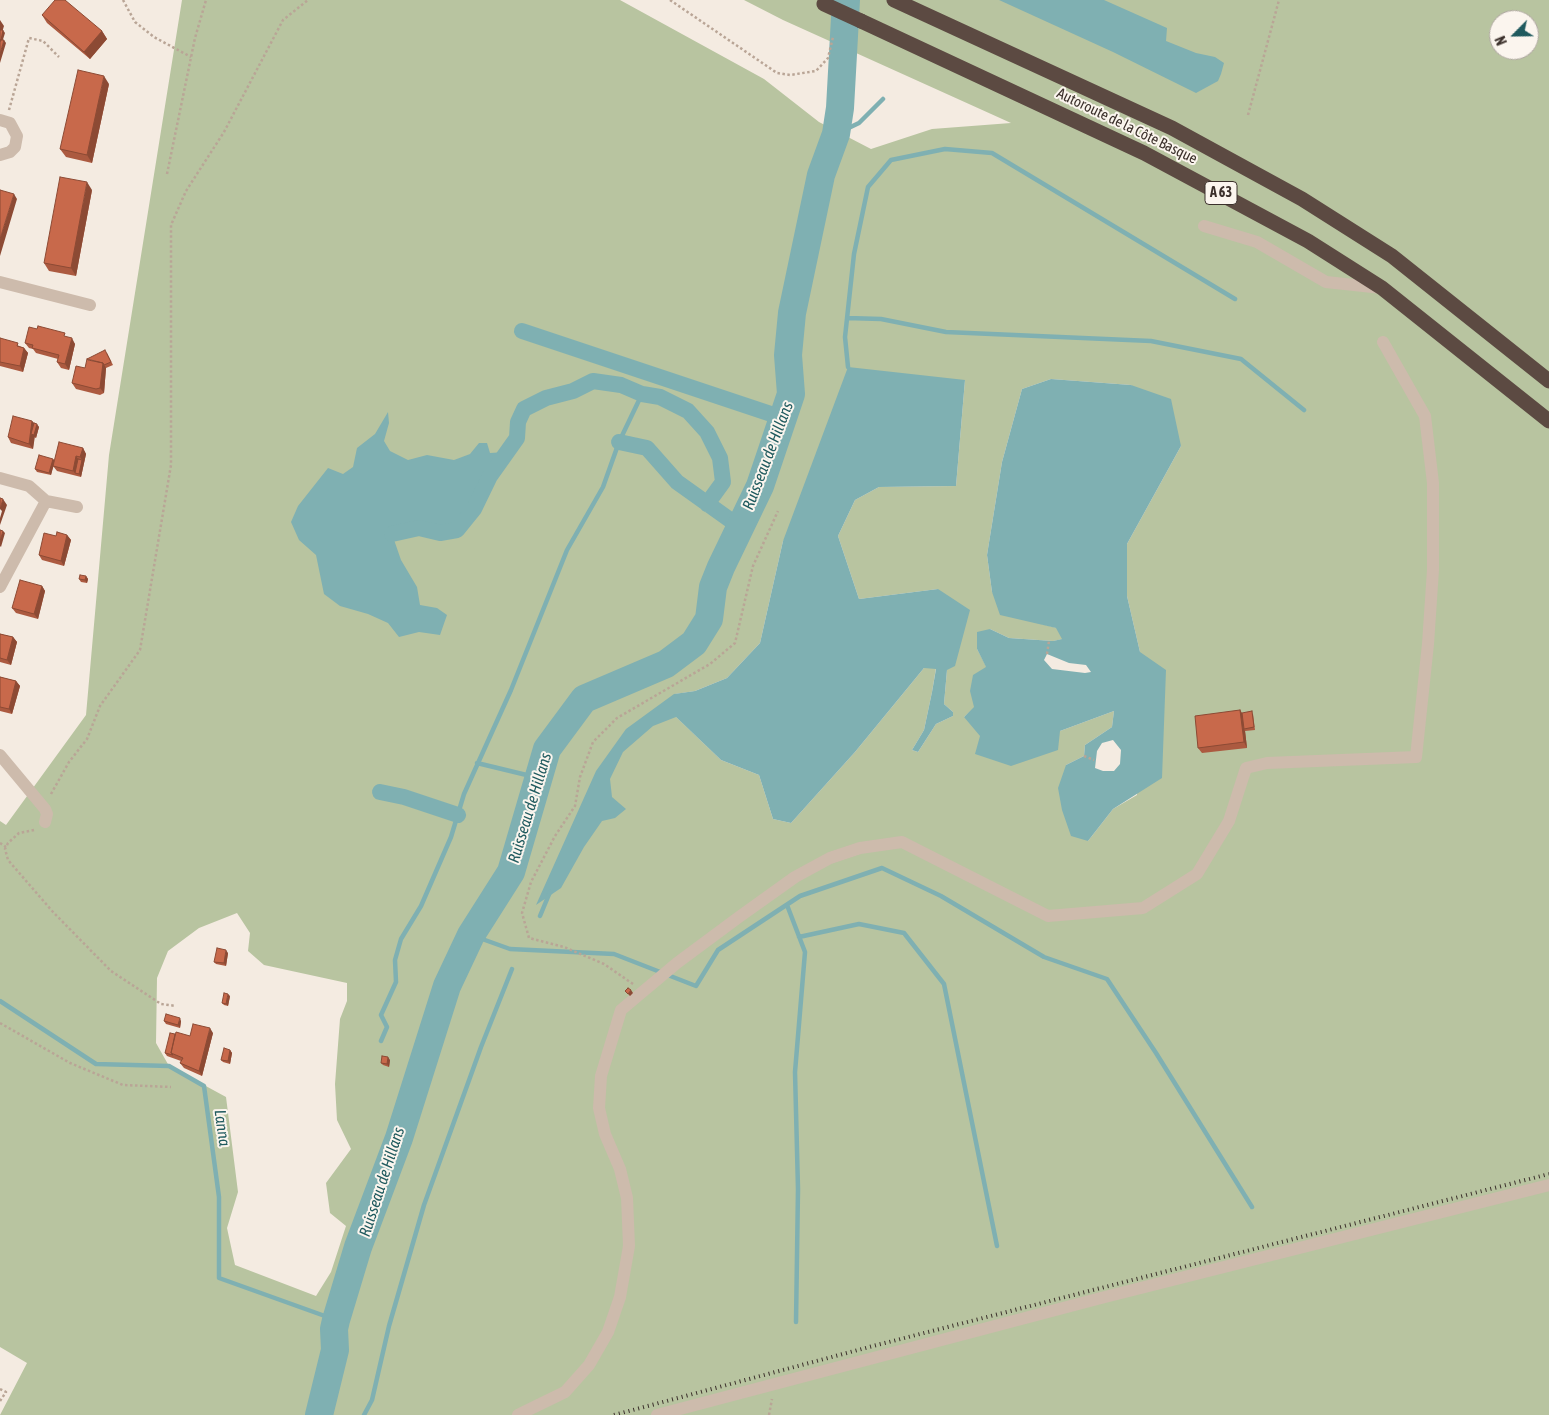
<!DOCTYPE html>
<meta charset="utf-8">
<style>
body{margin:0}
#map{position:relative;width:1549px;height:1415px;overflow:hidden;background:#f4ebe1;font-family:"Asap Condensed",sans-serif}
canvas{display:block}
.north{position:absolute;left:1489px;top:10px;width:50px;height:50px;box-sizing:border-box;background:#fbf5ee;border:1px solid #aea6a0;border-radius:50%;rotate:247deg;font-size:14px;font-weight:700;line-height:20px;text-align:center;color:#3b302b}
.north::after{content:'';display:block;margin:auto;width:18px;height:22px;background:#1f5a5e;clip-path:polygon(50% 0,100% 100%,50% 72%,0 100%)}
</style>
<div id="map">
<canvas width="1549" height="1415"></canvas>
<div class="north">N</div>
</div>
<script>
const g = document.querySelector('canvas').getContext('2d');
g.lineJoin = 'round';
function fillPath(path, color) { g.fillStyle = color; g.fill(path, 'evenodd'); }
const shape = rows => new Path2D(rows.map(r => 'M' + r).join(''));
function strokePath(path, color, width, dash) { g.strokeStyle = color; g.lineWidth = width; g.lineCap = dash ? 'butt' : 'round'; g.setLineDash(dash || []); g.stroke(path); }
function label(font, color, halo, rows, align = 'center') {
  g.font = font + ' "Asap Condensed",sans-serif'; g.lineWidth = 4; g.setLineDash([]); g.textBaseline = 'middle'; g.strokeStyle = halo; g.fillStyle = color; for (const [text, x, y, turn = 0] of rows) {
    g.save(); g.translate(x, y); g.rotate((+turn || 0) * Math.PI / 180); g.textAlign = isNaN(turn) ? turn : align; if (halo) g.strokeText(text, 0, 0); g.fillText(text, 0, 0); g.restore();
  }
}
const green = shape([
 [182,0,620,0,764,79,819,122,871,149,932,129,1011,123,783,20,744,0,1549,0,1549,1415,0,1415,27,1363,0,1347,0,821,6,825,86,715,109,455],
 [1499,20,1529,20,1529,50,1499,50],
 [1051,379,1131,385,1181,446,1127,544,1127,596,1140,652,1137,795,1113,809,1088,841,1066,765,1084,756,1085,745,1112,727,1114,711,1060,731,964,717,974,708,987,668,977,649,990,629,1009,638,1053,641,1063,639,1057,628,1030,621,992,592,987,555,1002,462,1022,389],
 [965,380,956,486,879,487,855,500,838,536,859,599,938,589,947,670,944,704,953,712,953,716,936,724,918,752,912,750,924,730,932,692,936,668,924,668,855,752,791,823,773,819,759,775,721,760,672,713,675,694,695,691,727,678,760,643,783,541],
 [237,913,250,933,248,951,264,965,347,983,347,1001,340,1019,335,1084,337,1120,351,1149,326,1183,330,1213,346,1226,331,1272,316,1296,235,1265,227,1228,238,1192,226,1097,169,1066,156,1043,157,978,168,951,199,928]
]);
const water = shape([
 [999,0,1104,0,1167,28,1166,41,1196,53,1215,57,1224,63,1221,74,1218,81,1196,93,1113,52],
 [848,367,965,380,956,486,879,487,855,500,838,536,859,599,938,589,970,610,955,666,947,670,944,704,953,712,953,716,936,724,918,752,912,750,924,730,932,692,936,669,924,668,855,752,791,823,773,819,759,775,721,760,676,717,653,726,623,752,610,779,612,797,626,809,615,818,602,821,584,847,561,888,536,905,596,771,626,729,674,694,695,691,727,678,760,643,783,541],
 [1051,379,1131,385,1171,399,1181,446,1127,544,1127,596,1140,652,1166,670,1162,778,1113,809,1088,841,1071,836,1062,810,1058,788,1066,765,1084,756,1085,745,1112,727,1114,711,1060,731,1058,750,1011,766,975,754,980,736,964,717,974,707,970,691,973,675,986,667,977,649,977,632,990,629,1009,638,1053,641,1062,639,1056,628,1000,615,992,592,987,555,1002,462,1022,389],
 [1047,654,1069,663,1086,665,1091,672,1085,673,1052,669,1044,660],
 [1113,740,1121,750,1120,764,1114,771,1103,771,1095,768,1097,751,1102,743],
 [388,412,389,423,384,441,390,451,408,460,427,455,454,460,470,454,479,443,487,443,490,453,506,452,490,476,474,509,457,530,440,533,419,528,392,534,401,560,417,587,420,605,437,608,447,615,440,635,419,632,399,637,388,623,368,614,340,606,324,594,316,555,299,540,291,522,298,506,328,468,343,474,353,467,357,448,375,434]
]);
const stream = shape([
 [836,134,859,123,883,99],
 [847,318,881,319,946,332,1151,341,1241,359,1304,410],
 [848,367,845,337,854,254,868,187,891,160,945,149,992,153,1235,299],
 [477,763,539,778],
 [787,905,805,952,795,1072,798,1189,796,1322],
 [540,916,550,892],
 [471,935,510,949,614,954,696,986,718,950,800,896,882,868,941,896,1044,957,1107,979,1156,1053,1252,1207],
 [799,937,859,924,904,933,944,984,997,1246],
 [0,1001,96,1064,169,1066,204,1086,219,1197,219,1278,336,1320],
 [381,1041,387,1027,381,1015,396,982,395,960,401,939,421,906,451,837,464,794,511,690,567,550,603,487,619,442,642,394],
 [364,1415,372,1400,389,1326,424,1205,481,1047,512,969]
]);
const canal = shape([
 [522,331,783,418],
 [619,442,647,448,677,482,740,527],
 [392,534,419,528,440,533,457,530,474,509,490,476,517,438,518,422,524,409,546,398,573,391,593,381,621,385,642,394,660,397,688,411,707,432,720,458,723,482,707,504],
 [380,792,404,797,458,815]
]);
const river = shape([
 [319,1415,335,1350,334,1329,336,1320,358,1247,399,1138,447,986,471,935,511,872,547,749,584,699,666,664,694,643,709,619,713,587,721,567,760,486,791,394,788,355,792,313,821,175,836,134,840,108,846,0]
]);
const path = shape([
 [123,0,135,22,154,37,191,57],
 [670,0,777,73,790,75,816,71,828,58,833,37],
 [9,110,29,38,43,41,59,57],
 [1248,115,1279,0],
 [167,174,195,38,206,0],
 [1047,654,1049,641],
 [1084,756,1094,760],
 [51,794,69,762,87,739,100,706,140,650,171,465,171,225,186,191,224,132,283,20,308,0],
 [34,830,19,833,8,843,5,849,8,860,53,912,111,971,161,1004,176,1006],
 [0,843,6,847],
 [633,984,604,964,564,947,529,938,522,913,531,882,555,836,575,806,580,777,593,742,617,718,710,664,735,643,753,566,778,511],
 [0,1023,70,1063,123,1085,171,1087],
 [0,1389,6,1392,0,1401],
 [769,1415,772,1399]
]);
const minor = shape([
 [0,120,10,123,17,136,15,147,10,152,0,155],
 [1204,226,1257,242,1326,282,1382,288],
 [0,282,90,305],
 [0,478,29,486,46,501,77,507],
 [0,587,46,501],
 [0,755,45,809,47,814,45,822],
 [518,1415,565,1392,589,1365,608,1332,620,1297,629,1246,627,1198,620,1169,605,1134,599,1108,601,1076,621,1010,677,963,739,917,795,877,830,858,860,848,902,842,1048,916,1143,908,1197,874,1229,821,1246,768,1267,763,1416,757,1428,644,1433,570,1433,483,1425,416,1383,342],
 [657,1415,1101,1298,1549,1185]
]);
const highway = shape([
 [894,0,1172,128,1302,199,1392,256,1549,381],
 [861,21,1144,153,1308,241,1382,288,1549,421]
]);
const rail = shape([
 [614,1415,873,1346,1549,1174]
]);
const highwayBridge = shape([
 [824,4,861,21]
]);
const wall = shape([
 [42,15,102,31,107,39,90,59,47,23],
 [109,84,92,163,66,157,60,149],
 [92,190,76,276,49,271,44,263],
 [0,338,24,348,28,353,23,372,0,366],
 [69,338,75,344,69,370,61,368,57,362,58,359,36,353,33,349,29,348,25,343],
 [107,353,113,365,106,368,104,393,100,395,76,389,72,383,85,368],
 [32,421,34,423,39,427,36,438,34,437,33,449,11,443,8,437],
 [83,448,86,454,81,477,57,471,53,466,51,475,37,472,35,469,53,459,54,461],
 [67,535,71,540,64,566,42,560,39,555,56,536],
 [86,576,88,579,87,583,81,582,79,579],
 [42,586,45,591,38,619,16,613,12,608],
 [0,634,13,637,17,642,11,665,0,662],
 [0,677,16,681,20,686,12,714,0,711],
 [1240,710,1242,713,1253,714,1255,730,1245,731,1247,748,1202,753,1198,748],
 [228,953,226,966,216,964,214,962],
 [230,996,228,1006,224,1005,222,1003],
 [164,1021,181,1021,180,1028,166,1024],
 [213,1033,202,1076,184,1068,180,1063,181,1061,167,1056,165,1053,175,1034,190,1036],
 [230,1050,232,1053,230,1064,223,1062,221,1060],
 [390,1060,389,1067,383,1065,381,1063]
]);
const shadedWall = shape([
 [0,20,4,26,0,39],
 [3,30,5,33,0,49,0,39],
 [102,31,107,39,90,59,84,52],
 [4,40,6,43,0,63,0,54],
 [104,76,109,84,92,163,87,155],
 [87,182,92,190,76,276,71,268],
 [14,194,17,199,0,256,0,239],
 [72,338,75,344,69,370,65,364],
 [24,348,28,353,23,372,20,366],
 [103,363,106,368,104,393,100,388],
 [32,421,36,426,37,424,39,427,36,438,35,436,33,449,29,444],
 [83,448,86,454,81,477,79,474,82,460,80,457],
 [76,456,80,462,75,473,73,471],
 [53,459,55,461,51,475,49,473],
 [3,499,7,505,0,525,0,518,2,511,0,509],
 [3,531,5,533,1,547,0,546,0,541],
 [67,535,71,540,64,566,61,561],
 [86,576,88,579,87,583,85,580],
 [42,586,45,591,38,619,34,614],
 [13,637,17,642,11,665,7,660],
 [16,681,20,686,12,714,9,709],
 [1240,710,1243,715,1244,729,1245,731,1247,748,1244,742],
 [226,950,228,953,226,966,224,963],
 [631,990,633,993,630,996,628,994],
 [228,994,230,996,228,1006,226,1004],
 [180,1018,181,1021,180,1028,178,1025],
 [210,1028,213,1033,202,1076,199,1071],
 [230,1050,232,1053,230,1064,228,1061],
 [388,1057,390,1060,389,1067,387,1064]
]);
const building = shape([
 [55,0,65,0,102,31,84,52,42,15,55,0],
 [0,30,3,30,1,40,0,39,0,30],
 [1,40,4,40,0,54,0,42,1,40],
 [78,70,104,76,87,155,60,149,78,70],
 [60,177,87,182,71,268,44,263,60,177],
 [0,190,14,194,0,239,0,190],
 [38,326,65,333,64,336,72,338,65,364,57,362,59,355,32,348,33,345,25,343,29,327,37,329,38,326],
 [0,338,18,343,17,346,24,348,20,366,0,362,0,338],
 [105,350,111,362,104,365,103,363,88,360,87,359,105,350],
 [87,359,103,363,100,388,96,389,72,383,76,366,85,368,87,359],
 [13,416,32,421,29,444,8,437,13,416],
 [34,423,37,424,34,435,31,434,34,423],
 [59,442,83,448,80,457,76,456,73,471,53,466,59,442],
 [39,455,53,459,49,473,35,469,39,455],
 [78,459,82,460,79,474,75,473,78,459],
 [0,498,3,499,0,509,0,498],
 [0,530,3,531,0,541,0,530],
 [57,532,67,535,61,561,39,555,44,533,56,536,57,532],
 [80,575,86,576,85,580,79,579,80,575],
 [20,580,42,586,34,614,12,608,20,580],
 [0,634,13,637,7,660,0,658,0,634],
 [0,677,16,681,9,709,0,707,0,677],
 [1240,710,1244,742,1198,748,1195,716,1240,710],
 [1252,711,1254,727,1244,729,1242,713,1252,711],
 [217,948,226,950,224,963,214,962,217,948],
 [628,988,631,990,628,994,625,991,628,988],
 [224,993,228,994,226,1004,222,1003,224,993],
 [166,1014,180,1018,178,1025,164,1021,166,1014],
 [193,1024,210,1028,199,1071,180,1063,183,1058,171,1053,176,1032,190,1036,193,1024],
 [170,1033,175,1034,171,1053,173,1055,165,1053,170,1033],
 [224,1048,230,1050,228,1061,221,1060,224,1048],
 [382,1056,388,1057,387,1064,381,1063,382,1056]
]);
const shields = [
 [1221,193,32]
];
const shieldNames = [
 ["A 63",1221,193]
];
const streetNames = [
 ["Autoroute de la Côte Basque",1127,126,26]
];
const waterNames = [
 ["Ruisseau de Hillans",768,456,-69],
 ["Ruisseau de Hillans",530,808,-73],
 ["Lanna",222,1128,82],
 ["Ruisseau de Hillans",382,1182,-72]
];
fillPath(green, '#b8c4a0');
fillPath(water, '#7fb0b2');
strokePath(stream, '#7fb0b2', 4.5);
strokePath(canal, '#7fb0b2', 16);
strokePath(river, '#7fb0b2', 28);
strokePath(path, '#b9a596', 2.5, [2.5, 2.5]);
strokePath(minor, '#cdbbac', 12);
strokePath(highway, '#5c4a42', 15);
strokePath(rail, '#3b302b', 4, [1, 4]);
strokePath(highwayBridge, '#5c4a42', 15);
fillPath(wall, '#ac5a40');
fillPath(shadedWall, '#8c4a34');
fillPath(building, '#c8694b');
strokePath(building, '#8c4a34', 1);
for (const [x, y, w] of shields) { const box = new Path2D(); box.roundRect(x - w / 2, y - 11.5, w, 23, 4); g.fillStyle = '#fbf5ee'; g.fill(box); strokePath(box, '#3b302b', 1); }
label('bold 14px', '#3b302b', null, shieldNames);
label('15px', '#3b302b', '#fbf5ee', streetNames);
label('italic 16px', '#1f5a5e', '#fbf5ee', waterNames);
</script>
